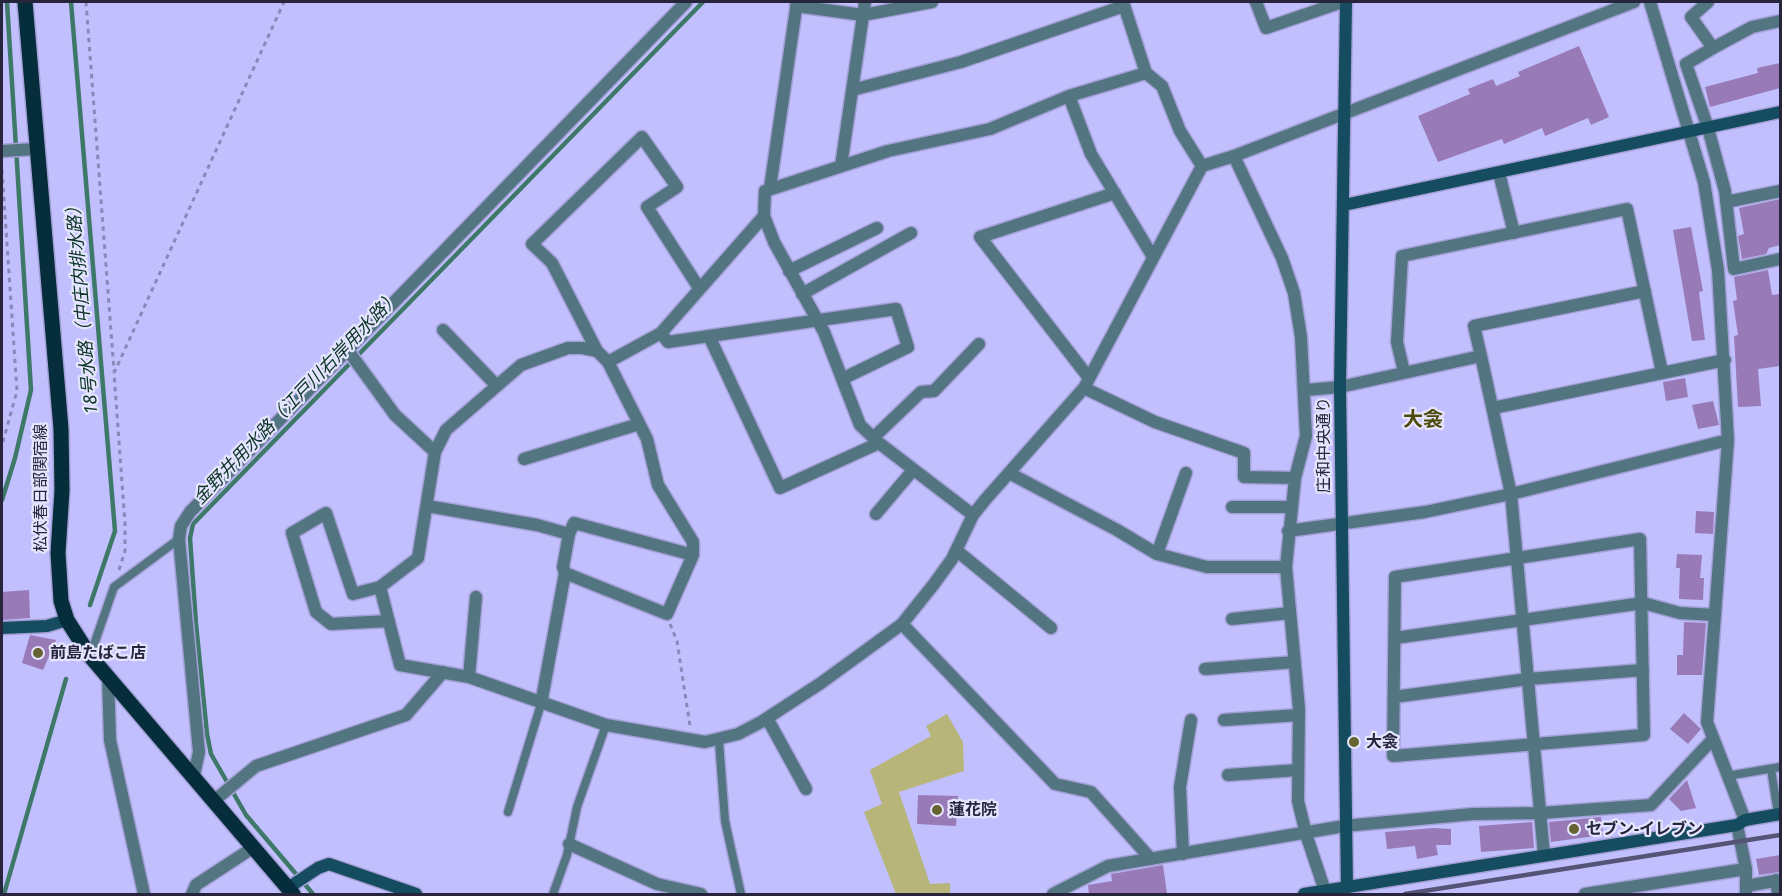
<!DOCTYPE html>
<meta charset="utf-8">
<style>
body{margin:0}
#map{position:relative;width:1782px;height:896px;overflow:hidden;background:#c2bffe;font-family:"Noto Sans",sans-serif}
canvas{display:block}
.frame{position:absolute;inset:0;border:3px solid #26253c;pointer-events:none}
</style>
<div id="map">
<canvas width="1782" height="896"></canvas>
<div class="frame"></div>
</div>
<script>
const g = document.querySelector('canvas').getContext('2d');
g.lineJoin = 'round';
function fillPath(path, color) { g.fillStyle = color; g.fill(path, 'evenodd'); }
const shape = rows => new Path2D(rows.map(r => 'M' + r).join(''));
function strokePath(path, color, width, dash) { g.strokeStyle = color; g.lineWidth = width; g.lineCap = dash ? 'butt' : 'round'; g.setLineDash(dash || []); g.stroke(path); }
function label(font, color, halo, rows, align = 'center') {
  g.font = font + ' "Noto Sans","Noto Sans JP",sans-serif'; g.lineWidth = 4.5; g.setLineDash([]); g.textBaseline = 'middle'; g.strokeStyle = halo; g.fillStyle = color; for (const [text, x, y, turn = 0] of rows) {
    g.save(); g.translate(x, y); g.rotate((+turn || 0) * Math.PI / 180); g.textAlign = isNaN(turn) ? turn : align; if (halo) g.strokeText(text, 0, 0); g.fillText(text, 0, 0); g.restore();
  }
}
const green = shape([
 [947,714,963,742,964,771,899,792,930,884,950,883,950,894,896,894,864,812,882,804,870,770,931,736,926,726]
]);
const stream = shape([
 [71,2,115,531,90,605],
 [2,500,15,458,31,390,7,2],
 [4,894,66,679],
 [313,894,246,815,211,754,207,734,196,624,190,538,193,524,703,2]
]);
const building = shape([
 [1579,46,1609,117,1591,125,1588,118,1545,136,1542,128,1504,144,1502,139,1438,162,1418,116,1470,94,1468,89,1493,79,1496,86,1520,76,1518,72],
 [1780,63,1780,88,1710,107,1705,87,1758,73,1757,68],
 [1780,199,1780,245,1769,248,1766,254,1742,259,1738,236,1744,234,1739,208],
 [1691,227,1703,291,1699,292,1705,340,1692,341,1673,230],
 [1768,270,1772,295,1780,294,1780,366,1758,369,1761,406,1738,407,1734,336,1738,335,1733,301,1737,300,1734,277],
 [1685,378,1688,397,1666,401,1663,382],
 [1713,401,1719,425,1698,429,1692,405],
 [1696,511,1714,512,1713,534,1695,533],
 [1677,554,1702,555,1700,578,1704,578,1703,600,1679,599,1680,568,1676,568],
 [29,590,30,618,2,620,2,592],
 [1684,622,1706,623,1702,675,1677,675,1677,655,1683,655],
 [30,635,56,640,43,670,22,663],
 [1684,713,1701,729,1688,744,1670,729],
 [1687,780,1696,808,1681,811,1669,799],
 [918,795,958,796,956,826,917,824],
 [1601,817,1603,835,1551,842,1549,822],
 [1532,822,1534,848,1481,852,1479,826],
 [1433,828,1451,829,1451,845,1436,845,1438,855,1417,859,1415,846,1387,849,1385,832],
 [1780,855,1780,872,1759,875,1756,859],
 [1163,865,1167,894,1089,894,1088,885,1112,881,1111,874]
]);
const path = shape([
 [86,2,114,371],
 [2,170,17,391,2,445],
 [119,570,125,551,125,524,114,373,284,2],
 [670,624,677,641,690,726]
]);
const lane = shape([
 [90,656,114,587,179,539],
 [719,741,725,821,741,894],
 [1771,769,1778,814],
 [1727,776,1780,767],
 [508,812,541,704],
 [553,894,567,855,577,807,606,725]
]);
const street = shape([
 [1123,2,1146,73,1162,86,1180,131,1202,166],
 [1256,2,1266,28,1342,2],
 [1650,2,1704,182,1718,270,1728,440,1707,722,1745,820],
 [1708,2,1691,17,1713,48,1752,27,1780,21],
 [796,6,863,15,932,2],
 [1713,48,1686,64,1708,128,1725,191,1734,269,1780,259],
 [852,90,961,62,1124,6],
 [1069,96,1091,154,1153,257],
 [2,151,36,149],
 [1234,156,1282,258,1294,293,1301,337,1306,436,1295,478,1286,567,1299,709,1298,801,1306,834,1325,891],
 [841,166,865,2],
 [1499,173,1514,233],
 [770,188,797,2],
 [1726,202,1780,191],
 [789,271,877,228],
 [802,294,911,233],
 [443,330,496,385],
 [661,333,668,342,896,309,908,347,842,379],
 [709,336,780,488,879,443],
 [347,349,395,415,435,452],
 [597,351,552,263,532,244,642,137,677,187,647,207,699,288],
 [1481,356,1474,326,1645,291],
 [608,362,661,333,764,216],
 [1404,372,1397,342,1402,256,1627,209,1662,372],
 [1089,378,980,237,1115,193],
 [1084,388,1155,422,1244,453,1244,477,1295,478],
 [1306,390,1340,387,1481,356,1511,494,1544,855],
 [1493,408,1725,360],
 [873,438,921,392,934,391,979,344],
 [524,459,639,424],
 [1009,473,1117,530,1157,554,1207,567,1286,567],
 [427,506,537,525,569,534],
 [1232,507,1292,507],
 [876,514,913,470],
 [973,515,879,443,860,425,824,332,774,242,764,216,765,191,888,151,990,129,1069,96,1146,73],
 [1288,531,1425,512,1511,494,1728,440],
 [1640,539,1644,735,1393,756,1395,577,1640,539],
 [956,550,1051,628],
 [1157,554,1186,473],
 [565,573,667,614,693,555,693,542,658,485,647,439,608,362,597,351,582,348,568,348,521,365,446,430,435,452,418,558,380,587,400,665,469,677,606,725,705,742,738,734,761,722,821,683,902,624,934,584,952,559,973,515,985,500,1084,388,1202,166,1234,156,1634,2],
 [380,587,353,594,326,513,292,533,316,612,331,624,389,621],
 [1232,619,1290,613],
 [902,624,1055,784,1091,792,1151,859],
 [1395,638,1643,603,1680,613,1715,615],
 [1205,669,1295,662],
 [108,676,110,740,144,894],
 [469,677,476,597],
 [1394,697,1528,679,1643,670],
 [541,704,565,573,563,567,569,534,574,523,693,555],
 [767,718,806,789],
 [1224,720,1299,715],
 [194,775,199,752,179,539,181,526,190,512,259,441,686,2],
 [1228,775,1298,770],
 [215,800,256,766,406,715,443,672],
 [1737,825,1746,869,1746,894],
 [569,844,657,884,701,894],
 [1183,854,1180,787,1191,720],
 [1776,880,1778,894],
 [1746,886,1780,880],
 [192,894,196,885,254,847],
 [1053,894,1108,866,1344,826,1473,814,1541,813,1651,805,1712,740],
 [1585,894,1746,869]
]);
const secondary = shape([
 [1346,2,1340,387,1347,888],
 [1344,205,1780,112],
 [2,628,47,626,67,620],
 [288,888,318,868,329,864,416,894],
 [1304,894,1737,825,1745,820,1780,814]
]);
const primary = shape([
 [25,2,61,429,62,490,58,553,61,601,67,620,90,656,293,894]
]);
const rail = shape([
 [1405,894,1780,835]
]);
const markers = [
 [38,653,6,"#656330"],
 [1354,742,6,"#656330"],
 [937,810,6,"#656330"],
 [1574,829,6,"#656330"]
];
const streetNames = [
 ["庄和中央通り",1324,445,-90],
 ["松伏春日部関宿線",41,488,-90]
];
const poiNames = [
 ["前島たばこ店",50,653],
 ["大衾",1366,742],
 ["蓮花院",949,810],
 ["セブン-イレブン",1586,829]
];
const waterNames = [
 ["18号水路（中庄内排水路）",83,306,-95],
 ["金野井用水路（江戸川右岸用水路）",297,398,-46]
];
const quarterNames = [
 ["大衾",1423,420]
];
fillPath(green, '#b7b579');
strokePath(stream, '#3e7869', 4.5);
fillPath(building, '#987ab7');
strokePath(lane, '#a3a0d7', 11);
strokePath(street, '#a3a0d7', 15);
strokePath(secondary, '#a3a0d7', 15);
strokePath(primary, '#a3a0d7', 18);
strokePath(path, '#8a88b8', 3, [4.5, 4.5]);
strokePath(lane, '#537481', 8);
strokePath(street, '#537481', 12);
strokePath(secondary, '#154c5f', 12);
strokePath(primary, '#062d3b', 15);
strokePath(rail, '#555376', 4.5);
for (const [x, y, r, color] of markers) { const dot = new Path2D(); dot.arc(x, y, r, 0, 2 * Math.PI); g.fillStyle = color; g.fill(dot); strokePath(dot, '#e5e5ff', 2); }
label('16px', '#26253c', '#e5e5ff', streetNames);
label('bold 16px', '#26253c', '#e5e5ff', poiNames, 'left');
label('italic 18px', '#0c3325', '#e5e5ff', waterNames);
label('bold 20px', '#4d4a09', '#e5e5ff', quarterNames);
</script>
